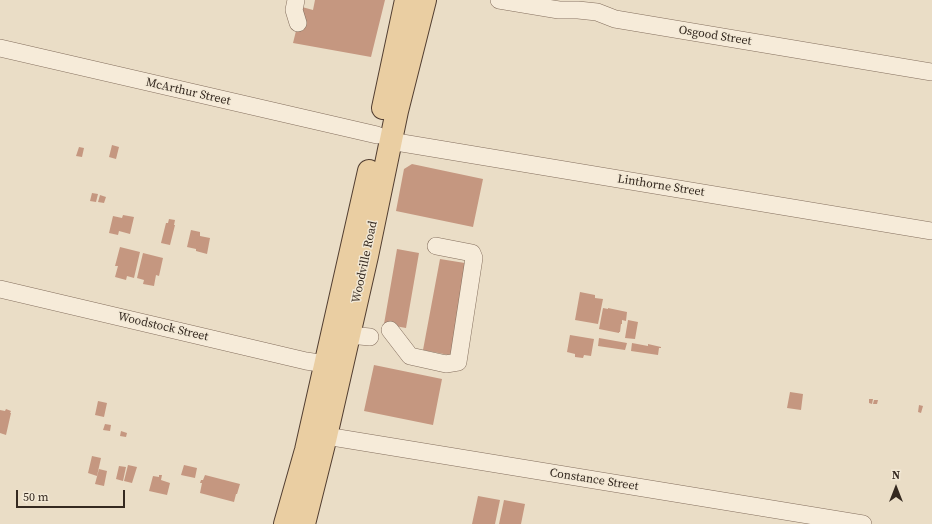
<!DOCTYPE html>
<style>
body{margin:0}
#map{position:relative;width:932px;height:524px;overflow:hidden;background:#eaddc6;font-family:"Source Serif 4",serif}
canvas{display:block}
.north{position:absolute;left:876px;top:468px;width:40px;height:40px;-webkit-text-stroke:3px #f2e8d5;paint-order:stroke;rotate:0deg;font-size:11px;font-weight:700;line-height:16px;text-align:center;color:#352920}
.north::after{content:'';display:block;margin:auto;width:14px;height:18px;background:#352920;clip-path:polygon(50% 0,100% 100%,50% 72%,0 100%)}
.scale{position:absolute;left:16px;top:490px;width:109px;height:18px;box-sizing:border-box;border:2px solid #352920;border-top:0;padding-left:5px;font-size:12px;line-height:14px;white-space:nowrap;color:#352920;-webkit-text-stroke:3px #f2e8d5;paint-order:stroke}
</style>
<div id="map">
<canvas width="932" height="524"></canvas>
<div class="north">N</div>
<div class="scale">50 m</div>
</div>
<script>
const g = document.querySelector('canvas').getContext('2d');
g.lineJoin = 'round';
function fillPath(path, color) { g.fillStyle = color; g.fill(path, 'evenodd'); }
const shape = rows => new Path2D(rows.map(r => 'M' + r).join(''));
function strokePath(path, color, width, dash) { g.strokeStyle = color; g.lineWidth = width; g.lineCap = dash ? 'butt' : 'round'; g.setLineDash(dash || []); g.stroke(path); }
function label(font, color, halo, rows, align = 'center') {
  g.font = font + ' "Source Serif 4",serif'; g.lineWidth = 3; g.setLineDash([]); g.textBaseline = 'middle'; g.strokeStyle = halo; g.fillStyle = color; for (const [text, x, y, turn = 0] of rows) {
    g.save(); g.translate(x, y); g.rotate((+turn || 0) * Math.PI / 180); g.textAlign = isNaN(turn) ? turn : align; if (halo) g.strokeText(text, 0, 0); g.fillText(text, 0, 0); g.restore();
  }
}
const building = shape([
 [315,0,385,0,371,57,293,43,302,7,313,10],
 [112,145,119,147,116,159,109,157],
 [79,147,84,148,82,157,76,156],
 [412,164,483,179,473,227,396,211,404,169],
 [92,193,98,194,96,202,90,201],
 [100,195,106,197,104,203,98,202],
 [123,215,134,217,130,234,119,231,118,235,109,233,113,216,122,218],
 [169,219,175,220,174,225,175,225,170,245,161,243,166,223,168,223],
 [191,230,200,232,200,236,210,238,207,254,196,251,196,249,187,247],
 [120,247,140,252,134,278,127,276,126,280,115,277,118,266,115,266],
 [397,249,419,253,406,328,384,324],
 [143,253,163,258,159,276,156,275,154,286,143,284,144,280,137,278],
 [440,259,471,264,454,356,423,350],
 [580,292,595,295,595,298,603,299,598,324,575,320],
 [603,308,608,309,608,308,627,312,626,321,622,320,622,324,621,324,620,332,619,332,619,333,599,329],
 [628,320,638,322,635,339,625,338],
 [570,335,594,339,591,356,584,355,583,358,575,357,575,354,567,352],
 [599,338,627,343,625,350,598,346],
 [632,343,648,346,648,344,661,347,661,348,659,348,658,355,631,351],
 [374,365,442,379,433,425,364,411],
 [790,392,803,394,801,410,787,408],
 [869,399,873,399,872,404,869,403],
 [874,400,878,400,877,404,873,404],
 [98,401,107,403,104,417,95,415],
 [919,405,923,406,921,413,918,412],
 [6,409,11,411,10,413,11,413,6,435,0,433,0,410,5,411],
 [105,424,111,425,110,431,103,430],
 [121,431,127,433,126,437,120,436],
 [92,456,101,458,97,476,88,473],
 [128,465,137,467,132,483,124,481],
 [184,465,197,468,195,478,181,475],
 [119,466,126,467,123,481,116,479],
 [99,469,107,471,104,486,95,484],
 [159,475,162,475,161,480,170,483,167,495,149,491,153,476,159,477],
 [205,475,240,484,237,494,236,494,234,502,200,493,202,483,200,483,201,480,203,480],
 [478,496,500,500,495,524,472,524],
 [504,500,525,504,521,524,499,524]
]);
const minor = shape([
 [296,0,294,10,298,23],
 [499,0,559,10,578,10,597,12,615,19,932,72],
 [0,48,377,135],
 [390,141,932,231],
 [0,289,306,361,326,364],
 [390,330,410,356,446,364,458,362,474,258,472,253,436,246],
 [349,335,370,337],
 [326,436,863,524]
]);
const major = shape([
 [383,108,406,0],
 [285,524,306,450,369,171],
 [304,524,326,436,367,256,397,111,425,0]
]);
const streetNames = [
 ["Osgood Street",715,36,9],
 ["McArthur Street",188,92,13],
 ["Linthorne Street",661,186,9],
 ["Woodville Road",365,262,-78],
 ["Woodstock Street",163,327,13],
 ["Constance Street",594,480,9]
];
fillPath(building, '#c59780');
strokePath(minor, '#846f5e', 18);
strokePath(major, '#523e31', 24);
strokePath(minor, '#f6ebd9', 17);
strokePath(major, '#eacea2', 22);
label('12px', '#352920', '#f2e8d5', streetNames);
</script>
